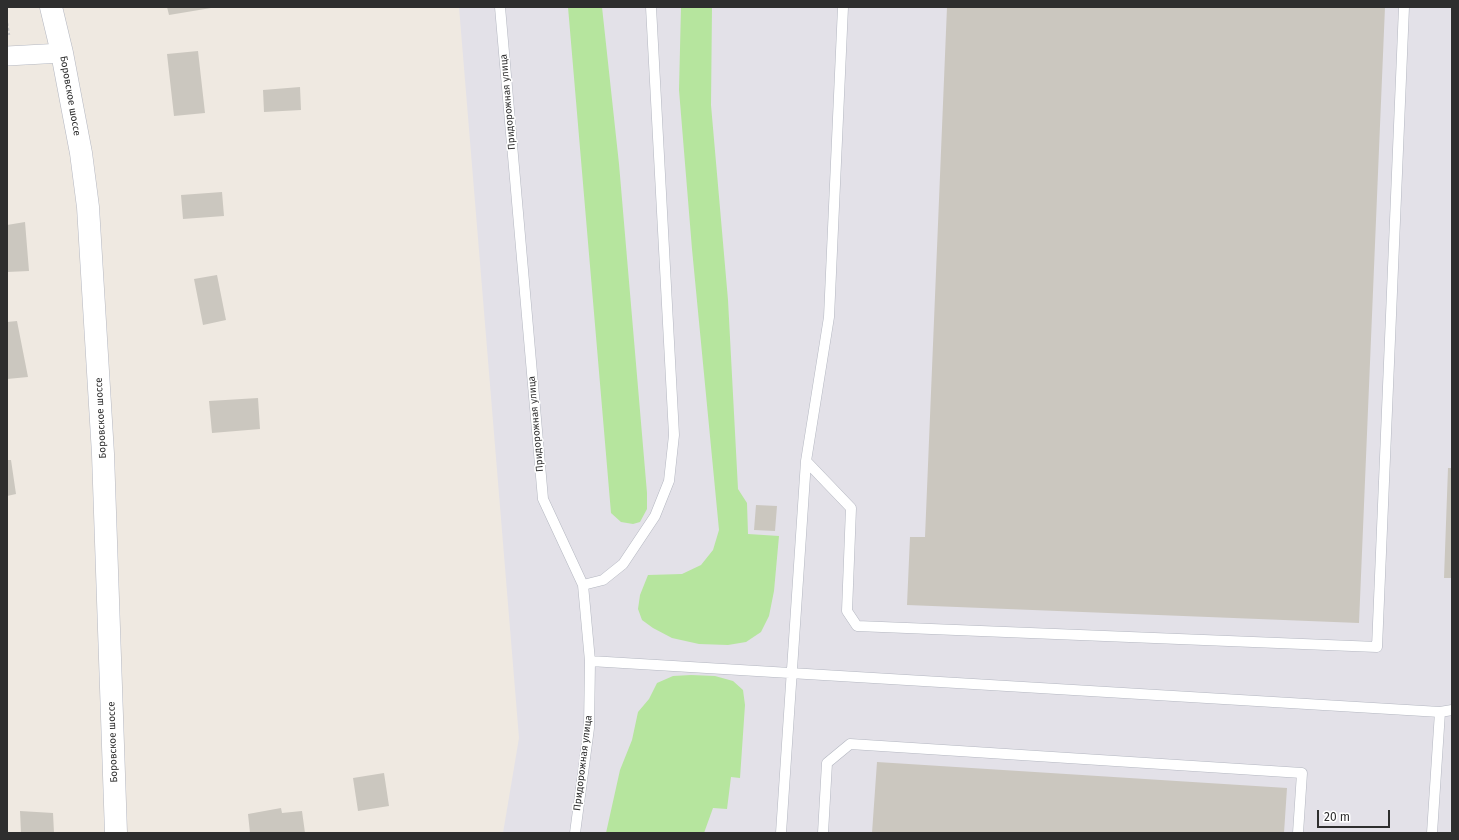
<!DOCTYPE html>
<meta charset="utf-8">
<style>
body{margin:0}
#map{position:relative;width:1459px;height:840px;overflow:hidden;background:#efe9e1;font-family:"Fira Sans",sans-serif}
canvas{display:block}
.frame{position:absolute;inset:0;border:8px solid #2e2e2e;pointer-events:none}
.scale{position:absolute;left:1317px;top:810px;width:73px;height:18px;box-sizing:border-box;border:2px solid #2e2e2e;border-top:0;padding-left:5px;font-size:12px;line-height:14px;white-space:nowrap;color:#2e2e2e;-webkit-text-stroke:3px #fff;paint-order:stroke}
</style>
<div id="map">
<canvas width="1459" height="840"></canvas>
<div class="frame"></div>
<div class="scale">20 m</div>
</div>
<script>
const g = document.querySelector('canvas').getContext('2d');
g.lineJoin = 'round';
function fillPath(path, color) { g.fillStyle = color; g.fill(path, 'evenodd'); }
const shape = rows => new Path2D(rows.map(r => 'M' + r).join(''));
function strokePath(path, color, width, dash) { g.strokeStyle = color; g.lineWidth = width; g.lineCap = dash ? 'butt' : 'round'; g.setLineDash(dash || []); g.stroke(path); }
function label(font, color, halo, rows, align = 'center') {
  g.font = font + ' "Fira Sans",sans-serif'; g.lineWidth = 3; g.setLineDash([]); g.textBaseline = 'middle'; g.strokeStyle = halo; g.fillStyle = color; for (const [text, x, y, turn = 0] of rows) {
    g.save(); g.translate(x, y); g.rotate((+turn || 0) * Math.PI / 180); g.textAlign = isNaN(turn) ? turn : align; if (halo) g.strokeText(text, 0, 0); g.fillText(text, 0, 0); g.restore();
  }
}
const industrial = shape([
 [459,7,1452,7,1452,833,503,833,519,738]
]);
const green = shape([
 [568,7,602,7,619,164,647,493,647,509,640,522,633,524,621,522,611,513],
 [681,7,712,7,711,105,728,300,738,489,747,503,748,534,779,536,774,591,769,616,761,632,746,642,728,645,699,644,672,638,653,628,642,620,638,609,640,595,648,575,682,574,701,565,713,550,719,530,692,249,679,90],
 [691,675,715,676,733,681,743,690,745,705,740,778,731,777,727,809,713,808,704,833,606,833,620,770,632,740,638,712,649,699,657,683,673,676]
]);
const building = shape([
 [167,7,211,7,211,8,169,15],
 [947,7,1385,7,1359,623,907,605,910,537,925,537],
 [198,51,205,113,174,116,167,54],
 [300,87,301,110,264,112,263,90],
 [222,192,224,216,183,219,181,195],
 [25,222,29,271,7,272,7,225],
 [217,275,226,320,203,325,194,279],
 [17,321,28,377,7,379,7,322],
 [258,398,260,429,212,433,209,401],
 [7,460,11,460,16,494,7,496],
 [1448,468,1452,468,1452,578,1444,578],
 [756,505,777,506,775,531,754,530],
 [877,762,1287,788,1284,833,872,833],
 [384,773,389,806,358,811,353,778],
 [281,808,282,813,302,811,305,833,250,833,248,814],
 [20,811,53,813,54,833,21,833]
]);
const path = shape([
 [7,23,9,35]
]);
const service = shape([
 [500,7,543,499,583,585,590,661,589,728,575,833],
 [806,461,851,508,847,611,857,626,1377,647,1404,7],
 [583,585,603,580,623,564,655,516,669,481,674,435,651,7],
 [590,661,1440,712,1452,710],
 [781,833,806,461,829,317,843,7],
 [823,833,827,763,850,744,1302,773,1298,833],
 [1432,833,1440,712]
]);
const minor = shape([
 [7,56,62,53]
]);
const secondary = shape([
 [51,7,62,53,81,153,88,207,103,454,116,833]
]);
const streetNames = [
 ["Боровское шоссе",70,96,80],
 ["Придорожная улица",508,102,-95],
 ["Боровское шоссе",101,418,-93],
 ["Придорожная улица",536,424,-95],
 ["Боровское шоссе",113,742,-92],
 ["Придорожная улица",583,763,-83]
];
fillPath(industrial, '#e3e1e8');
fillPath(green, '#b6e59e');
fillPath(building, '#cbc7bf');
strokePath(service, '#b4b7c1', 11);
strokePath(minor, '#b4b7c1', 20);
strokePath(secondary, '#b4b7c1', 23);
strokePath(path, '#c9c9c9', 2.5, [3, 2]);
strokePath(service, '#fff', 10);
strokePath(minor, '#fff', 19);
strokePath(secondary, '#fff', 22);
label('10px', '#2e2e2e', '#fff', streetNames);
</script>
